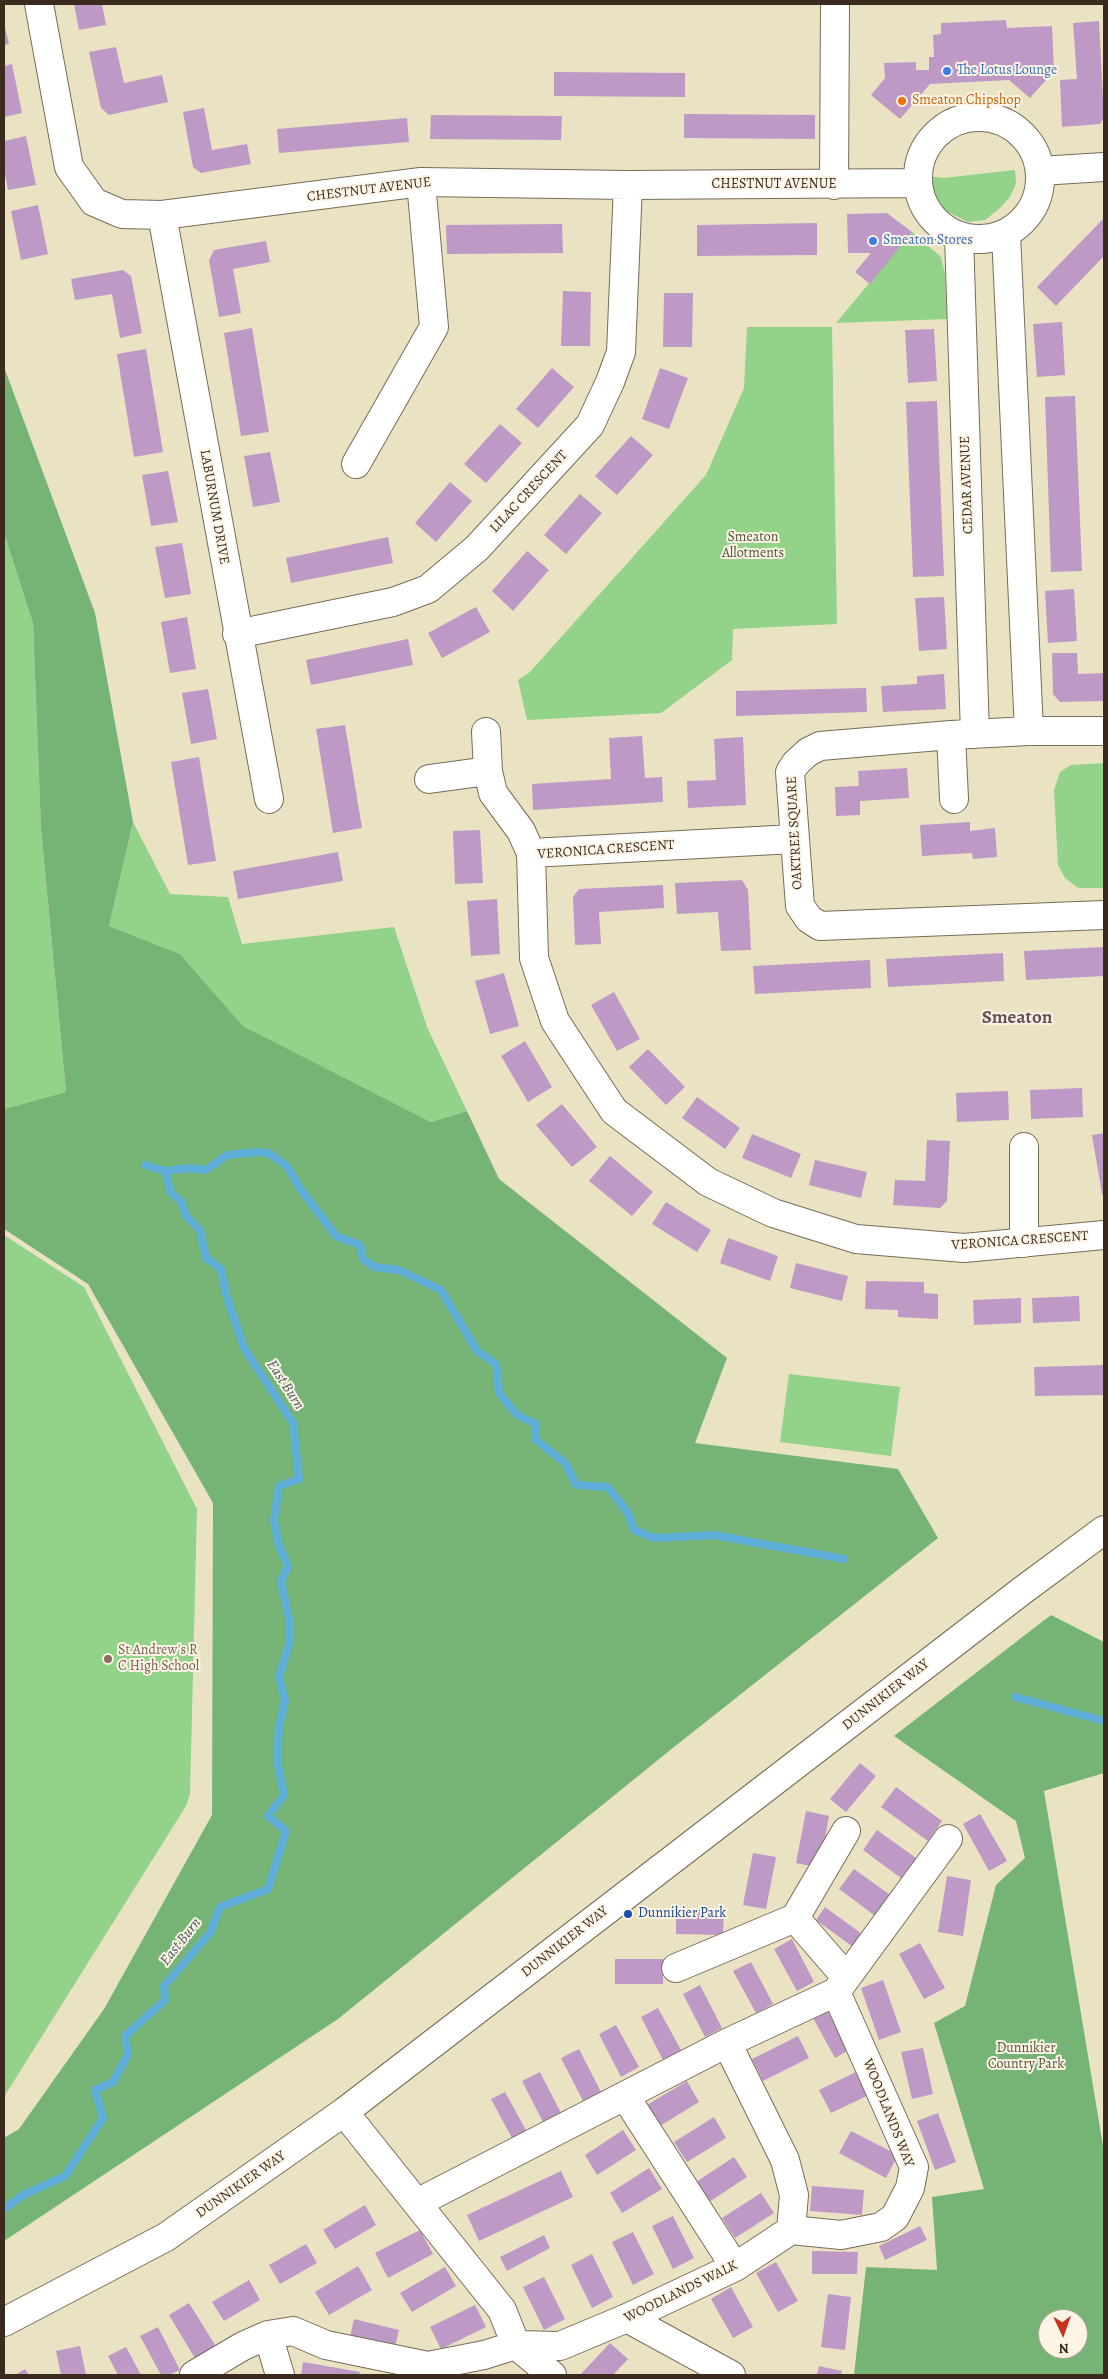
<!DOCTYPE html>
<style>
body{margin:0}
#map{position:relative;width:1108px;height:2379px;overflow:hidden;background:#eae3c3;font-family:Alegreya,serif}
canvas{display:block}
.frame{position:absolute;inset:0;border:5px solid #3b2a1e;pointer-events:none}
.north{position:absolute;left:1038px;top:2309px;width:50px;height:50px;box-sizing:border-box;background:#fcf5e5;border:1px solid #afa495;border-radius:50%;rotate:177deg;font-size:14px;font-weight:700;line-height:20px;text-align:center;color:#3b2a1e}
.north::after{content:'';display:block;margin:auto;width:18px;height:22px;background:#c8321e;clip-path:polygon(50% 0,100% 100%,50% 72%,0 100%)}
</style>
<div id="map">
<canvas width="1108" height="2379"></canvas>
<div class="frame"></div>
<div class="north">N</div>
</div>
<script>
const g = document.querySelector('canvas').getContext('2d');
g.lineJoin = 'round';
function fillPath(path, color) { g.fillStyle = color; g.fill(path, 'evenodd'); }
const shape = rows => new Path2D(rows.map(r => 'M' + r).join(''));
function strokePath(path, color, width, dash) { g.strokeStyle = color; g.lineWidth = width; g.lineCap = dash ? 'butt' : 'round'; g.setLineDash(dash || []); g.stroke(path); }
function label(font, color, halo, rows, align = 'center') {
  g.font = font + ' Alegreya,serif'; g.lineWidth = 4; g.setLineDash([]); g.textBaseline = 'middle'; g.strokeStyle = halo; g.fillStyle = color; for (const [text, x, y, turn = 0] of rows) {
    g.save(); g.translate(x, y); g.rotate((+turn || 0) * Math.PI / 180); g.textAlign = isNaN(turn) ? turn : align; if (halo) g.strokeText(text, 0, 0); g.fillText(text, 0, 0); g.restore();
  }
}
const green = shape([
 [1015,170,1016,184,1010,197,1000,208,985,220,968,222,942,209,931,195,928,176,943,178],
 [912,232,941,257,945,274,947,319,836,323],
 [747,327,832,327,837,624,733,629,732,660,661,713,527,720,518,680,530,672,706,475,744,388],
 [4,533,33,623,41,828,66,1092,4,1109],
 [1104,763,1104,888,1078,888,1065,878,1058,865,1054,790,1060,772,1071,765],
 [133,822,170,894,228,897,242,944,394,927,427,1027,467,1111,431,1122,243,1026,180,954,109,926],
 [4,1235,84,1287,197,1509,190,1794,186,1806,4,2097],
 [789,1374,900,1387,891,1456,780,1442]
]);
const forest = shape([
 [4,367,95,613,133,822,109,926,180,954,243,1026,431,1122,467,1111,499,1179,727,1358,695,1443,898,1469,938,1538,669,1751,338,2019,4,2241,4,2138,19,2129,104,2009,212,1815,213,1503,88,1284,4,1229,4,1109,66,1092,41,828,33,623,4,533],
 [1051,1615,1104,1642,1104,1773,1044,1791,1104,2152,1104,2375,854,2375,866,2267,937,2270,932,2197,984,2189,934,2023,965,2006,996,1885,1025,1858,1016,1821,894,1736],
 [1048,2319,1078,2319,1078,2349,1048,2349]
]);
const stream = shape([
 [145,1165,165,1171,190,1168,206,1170,227,1155,257,1152,268,1153,287,1166,299,1187,336,1236,360,1245,363,1259,374,1267,399,1270,441,1290,477,1351,496,1364,499,1393,517,1415,536,1424,535,1439,566,1464,576,1485,608,1487,628,1513,634,1530,654,1538,714,1535,844,1559],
 [1015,1697,1104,1721],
 [4,2209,23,2195,65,2176,103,2118,95,2090,113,2082,128,2054,125,2036,165,2000,164,1986,210,1933,220,1907,268,1889,286,1831,268,1816,284,1795,277,1761,279,1727,285,1701,279,1677,289,1644,290,1624,281,1581,288,1566,279,1546,274,1520,279,1486,299,1479,293,1423,244,1348,226,1294,221,1269,206,1258,200,1230,186,1216,181,1201,171,1193,165,1171]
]);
const building = shape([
 [74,4,102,4,106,25,79,30],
 [1006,20,1007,28,1052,26,1054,71,1030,98,1009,80,930,84,900,119,871,95,885,78,884,63,916,62,916,70,929,70,929,57,934,57,933,35,941,34,941,23],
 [1099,21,1104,118,1100,124,1062,127,1060,80,1077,79,1073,23],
 [4,23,9,44,4,45],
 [116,47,124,83,162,75,168,102,109,115,101,108,89,52],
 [12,64,22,113,4,117,4,66],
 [554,72,685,73,685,97,554,96],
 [204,108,212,150,247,144,251,164,201,173,193,167,183,112],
 [684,114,815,115,815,139,684,138],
 [431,115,562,116,561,140,430,139],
 [407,118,409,142,279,153,277,129],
 [26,136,36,185,8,190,4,168,4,141],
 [38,205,48,254,21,260,11,211],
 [887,213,912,232,870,284,855,272,871,253,848,253,847,214],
 [1104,218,1104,256,1056,306,1037,287],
 [817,223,817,255,697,256,697,225],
 [562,224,563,253,447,254,446,225],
 [266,241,270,262,233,269,241,313,219,317,209,260,214,250],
 [123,270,131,276,142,333,120,338,112,294,75,300,71,279],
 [563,291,591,292,590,346,561,346],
 [664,293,693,293,692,347,663,347],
 [1062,322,1065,375,1037,377,1033,324],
 [252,328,269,432,241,436,224,333],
 [934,329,937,381,908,383,905,330],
 [146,349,163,452,134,457,117,354],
 [552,368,574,387,538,428,516,409],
 [660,368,688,378,669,429,642,419],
 [1075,396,1082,571,1051,572,1045,397],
 [937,401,944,576,913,577,906,402],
 [500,424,522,443,486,483,464,464],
 [631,436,653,455,617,495,595,476],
 [270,452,280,502,253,507,244,456],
 [168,471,178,522,151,526,142,475],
 [450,482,472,501,436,542,415,523],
 [580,494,602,513,566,554,544,535],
 [388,537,393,563,291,583,286,558],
 [182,543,191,594,165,598,155,547],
 [527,551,549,570,513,611,492,591],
 [1074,589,1077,641,1048,643,1045,591],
 [944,597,947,649,919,651,915,598],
 [476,607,490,632,442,658,428,633],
 [187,617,196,669,170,673,161,622],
 [408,639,413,665,311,685,306,660],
 [1052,653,1077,653,1078,674,1104,673,1104,701,1060,702,1053,694],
 [944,674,946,709,883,712,881,686,917,684,917,676],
 [866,688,867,712,736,716,736,691],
 [208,689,217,739,191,744,182,693],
 [345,725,362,828,333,833,316,729],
 [642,736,645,778,662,777,663,802,533,810,532,784,611,779,609,738],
 [743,737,746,805,688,808,687,781,716,780,714,739],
 [199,757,216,861,188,865,171,762],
 [907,768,909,798,860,801,860,815,836,816,835,787,859,786,858,771],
 [970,822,970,831,995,828,997,857,973,859,972,853,922,856,920,825],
 [480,830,483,883,455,884,453,831],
 [338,852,343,881,238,899,233,871],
 [742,880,748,890,751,950,721,951,718,912,677,914,675,883],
 [663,885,664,908,599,912,601,944,575,945,573,897,579,889],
 [497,899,500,954,471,956,467,901],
 [1104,947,1104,976,1026,980,1024,951],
 [1003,953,1004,981,888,987,886,959],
 [870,960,871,988,755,994,753,966],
 [504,973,519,1026,490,1034,475,981],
 [614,992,640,1039,617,1051,591,1005],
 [525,1041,552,1087,528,1102,501,1056],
 [648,1049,685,1087,666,1105,629,1067],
 [1082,1088,1083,1117,1031,1119,1030,1090],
 [1008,1091,1009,1120,957,1122,956,1093],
 [697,1097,740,1128,725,1149,682,1118],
 [562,1104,597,1147,572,1167,536,1125],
 [1104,1133,1104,1196,1102,1194,1092,1135],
 [752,1134,801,1154,791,1178,742,1158],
 [927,1140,950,1141,947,1201,940,1208,893,1205,895,1180,925,1181],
 [610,1156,653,1192,632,1216,589,1181],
 [815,1160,867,1172,861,1198,809,1185],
 [666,1202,711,1230,697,1252,652,1224],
 [728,1238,778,1256,770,1281,720,1263],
 [796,1263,848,1276,842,1301,790,1288],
 [866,1281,924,1282,924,1293,938,1294,938,1319,898,1317,898,1310,865,1309],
 [1079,1296,1080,1321,1033,1323,1032,1298],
 [1021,1298,1021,1323,974,1325,973,1300],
 [1104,1365,1104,1395,1035,1396,1034,1367],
 [860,1763,876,1776,846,1812,830,1799],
 [896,1787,942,1821,928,1841,881,1807],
 [806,1811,829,1816,820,1868,796,1863],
 [980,1814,1007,1861,989,1871,963,1824],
 [877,1830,916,1858,901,1878,863,1850],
 [753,1853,776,1857,766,1909,743,1905],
 [854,1869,893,1897,878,1918,839,1889],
 [947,1876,971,1880,963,1936,938,1932],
 [825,1907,862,1934,853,1947,816,1920],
 [676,1909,724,1910,723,1935,676,1934],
 [792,1939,814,1982,797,1991,774,1949],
 [920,1943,945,1988,924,1999,899,1954],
 [615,1959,663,1959,663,1984,615,1984],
 [751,1962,773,2004,756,2013,733,1971],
 [883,1980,901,2032,879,2040,861,1988],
 [700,1985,722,2028,705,2037,683,1994],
 [658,2008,681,2050,663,2060,641,2017],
 [827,2010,849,2050,835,2058,813,2018],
 [616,2025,639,2067,621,2077,599,2034],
 [798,2036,809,2058,763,2081,752,2059],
 [923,2048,933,2094,912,2099,901,2052],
 [579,2049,601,2092,583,2101,561,2058],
 [858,2071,869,2095,831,2113,819,2090],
 [540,2072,562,2115,544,2124,522,2081],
 [687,2081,699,2102,660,2126,647,2105],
 [505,2092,527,2132,513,2140,491,2099],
 [938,2113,956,2162,935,2170,917,2121],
 [714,2117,726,2138,687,2162,674,2142],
 [623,2130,636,2150,597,2175,585,2155],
 [851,2131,898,2155,886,2178,839,2153],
 [734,2157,747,2177,709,2202,696,2182],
 [649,2168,662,2189,622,2213,610,2193],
 [561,2171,573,2197,479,2241,467,2215],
 [812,2186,864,2190,862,2215,810,2211],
 [761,2193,774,2213,735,2238,722,2218],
 [365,2205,376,2225,335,2249,323,2230],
 [673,2216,694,2258,673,2269,652,2226],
 [920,2226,927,2240,885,2260,879,2246],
 [420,2230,433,2254,388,2278,375,2253],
 [633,2232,654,2274,633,2285,612,2242],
 [544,2235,550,2248,507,2271,500,2257],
 [306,2244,317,2263,280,2284,269,2265],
 [812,2251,858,2252,857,2274,812,2274],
 [592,2254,613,2297,592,2308,571,2265],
 [776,2262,798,2301,778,2312,756,2273],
 [358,2266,372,2290,329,2315,315,2292],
 [445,2267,456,2286,412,2312,400,2293],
 [544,2277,565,2319,544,2330,523,2287],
 [249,2280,260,2300,224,2321,212,2302],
 [731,2287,753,2327,733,2338,711,2299],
 [828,2294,851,2297,845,2350,821,2347],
 [189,2303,217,2348,196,2360,169,2315],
 [475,2305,486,2327,441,2349,430,2327],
 [354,2319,399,2330,395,2347,350,2337],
 [158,2327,180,2370,169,2375,161,2375,140,2336],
 [610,2343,628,2359,613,2375,580,2375],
 [80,2346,86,2375,61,2375,56,2351],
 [126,2347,141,2375,118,2375,108,2356],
 [303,2362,360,2372,359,2375,301,2375],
 [819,2366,842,2371,841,2375,817,2375],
 [25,2369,29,2375,15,2375]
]);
const minor = shape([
 [39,4,69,167,94,202,122,214,162,215,421,182,628,185,917,183],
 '918 178a61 61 0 1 1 122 0a61 61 0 1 1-122 0Z',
 [1040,171,1104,167],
 [834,185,835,4],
 [162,215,269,799],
 [1006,234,1029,731],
 [959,236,975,734],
 [356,464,434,327,421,182],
 [237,634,393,602,428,589,477,548,590,425,610,382,621,352,628,185],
 [1104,731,1029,731,951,735,820,746,808,752,796,763,790,772,800,906,809,919,820,926,1104,915],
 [486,732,488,771],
 [951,735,954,799],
 [429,779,488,771,493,793,521,831,531,853],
 [794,839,531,853,534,958,555,1021,614,1111,708,1182,773,1213,856,1239,964,1248,1104,1235],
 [1024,1243,1024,1147],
 [795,1918,846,1977],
 [676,1968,795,1918,846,1831],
 [625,2096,735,2267],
 [344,2112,502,2310,516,2345,552,2375],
 [417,2203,727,2043,836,1992,948,1839],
 [791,2230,841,2235,881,2227,895,2217,910,2188,914,2167,836,1992],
 [627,2318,731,2375],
 [268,2335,280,2375],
 [194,2375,243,2346,268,2335,293,2331,326,2345,428,2366,484,2355,516,2345,560,2346,627,2318,735,2267,791,2230,794,2195,785,2160,727,2043]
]);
const major = shape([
 [4,2322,166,2237,344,2112,1023,1590,1104,1530]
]);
const markers = [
 [947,71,5,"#3f7fe0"],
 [902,101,5,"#e8710a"],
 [873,241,5,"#3f7fe0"],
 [108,1659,5,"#8d6e63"],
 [628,1914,5,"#1a4fb4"]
];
const shopNames = [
 ["The Lotus Lounge",957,71],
 ["Smeaton Stores",883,241]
];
const foodNames = [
 ["Smeaton Chipshop",912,101]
];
const streetNames = [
 ["CHESTNUT AVENUE",774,185],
 ["CHESTNUT AVENUE",369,190,-7],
 ["CEDAR AVENUE",967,485,-92],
 ["LILAC CRESCENT",529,492,-47],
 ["LABURNUM DRIVE",214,507,80],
 ["OAKTREE SQUARE",795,833,-93],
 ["VERONICA CRESCENT",606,850,-4],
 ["VERONICA CRESCENT",1020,1241,-4],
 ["DUNNIKIER WAY",886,1695,-38],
 ["DUNNIKIER WAY",565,1942,-38],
 ["WOODLANDS WAY",888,2113,68],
 ["DUNNIKIER WAY",241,2185,-35],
 ["WOODLANDS WALK",681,2292,-26]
];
const parkNames = [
 ["Smeaton",753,538],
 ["Allotments",753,554],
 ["Dunnikier",1026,2049],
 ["Country Park",1026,2065]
];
const educationNames = [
 ["St Andrew's R",118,1651],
 ["C High School",118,1667]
];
const transitNames = [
 ["Dunnikier Park",638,1914]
];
const waterNames = [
 ["East Burn",285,1385,57],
 ["East Burn",181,1942,-52]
];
const districtNames = [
 ["Smeaton",1017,1018]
];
fillPath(green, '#92d289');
fillPath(forest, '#75b475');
strokePath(stream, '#60afda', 8);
fillPath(building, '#be99c6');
strokePath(minor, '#786b58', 30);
strokePath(major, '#786b58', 30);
strokePath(minor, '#fff', 28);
strokePath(major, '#fff', 28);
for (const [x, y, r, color] of markers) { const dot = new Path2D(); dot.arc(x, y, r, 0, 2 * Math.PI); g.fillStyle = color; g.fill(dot); strokePath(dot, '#fcf5e5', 2); }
label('14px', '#366cbe', '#fcf5e5', shopNames, 'left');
label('14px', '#c56008', '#fcf5e5', foodNames, 'left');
label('14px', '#3b2a1e', '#fcf5e5', streetNames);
label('14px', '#515439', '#fcf5e5', parkNames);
label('14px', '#785e54', '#fcf5e5', educationNames, 'left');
label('14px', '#164399', '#fcf5e5', transitNames, 'left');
label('italic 15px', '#485960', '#fcf5e5', waterNames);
label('bold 19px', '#695159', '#fcf5e5', districtNames);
</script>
